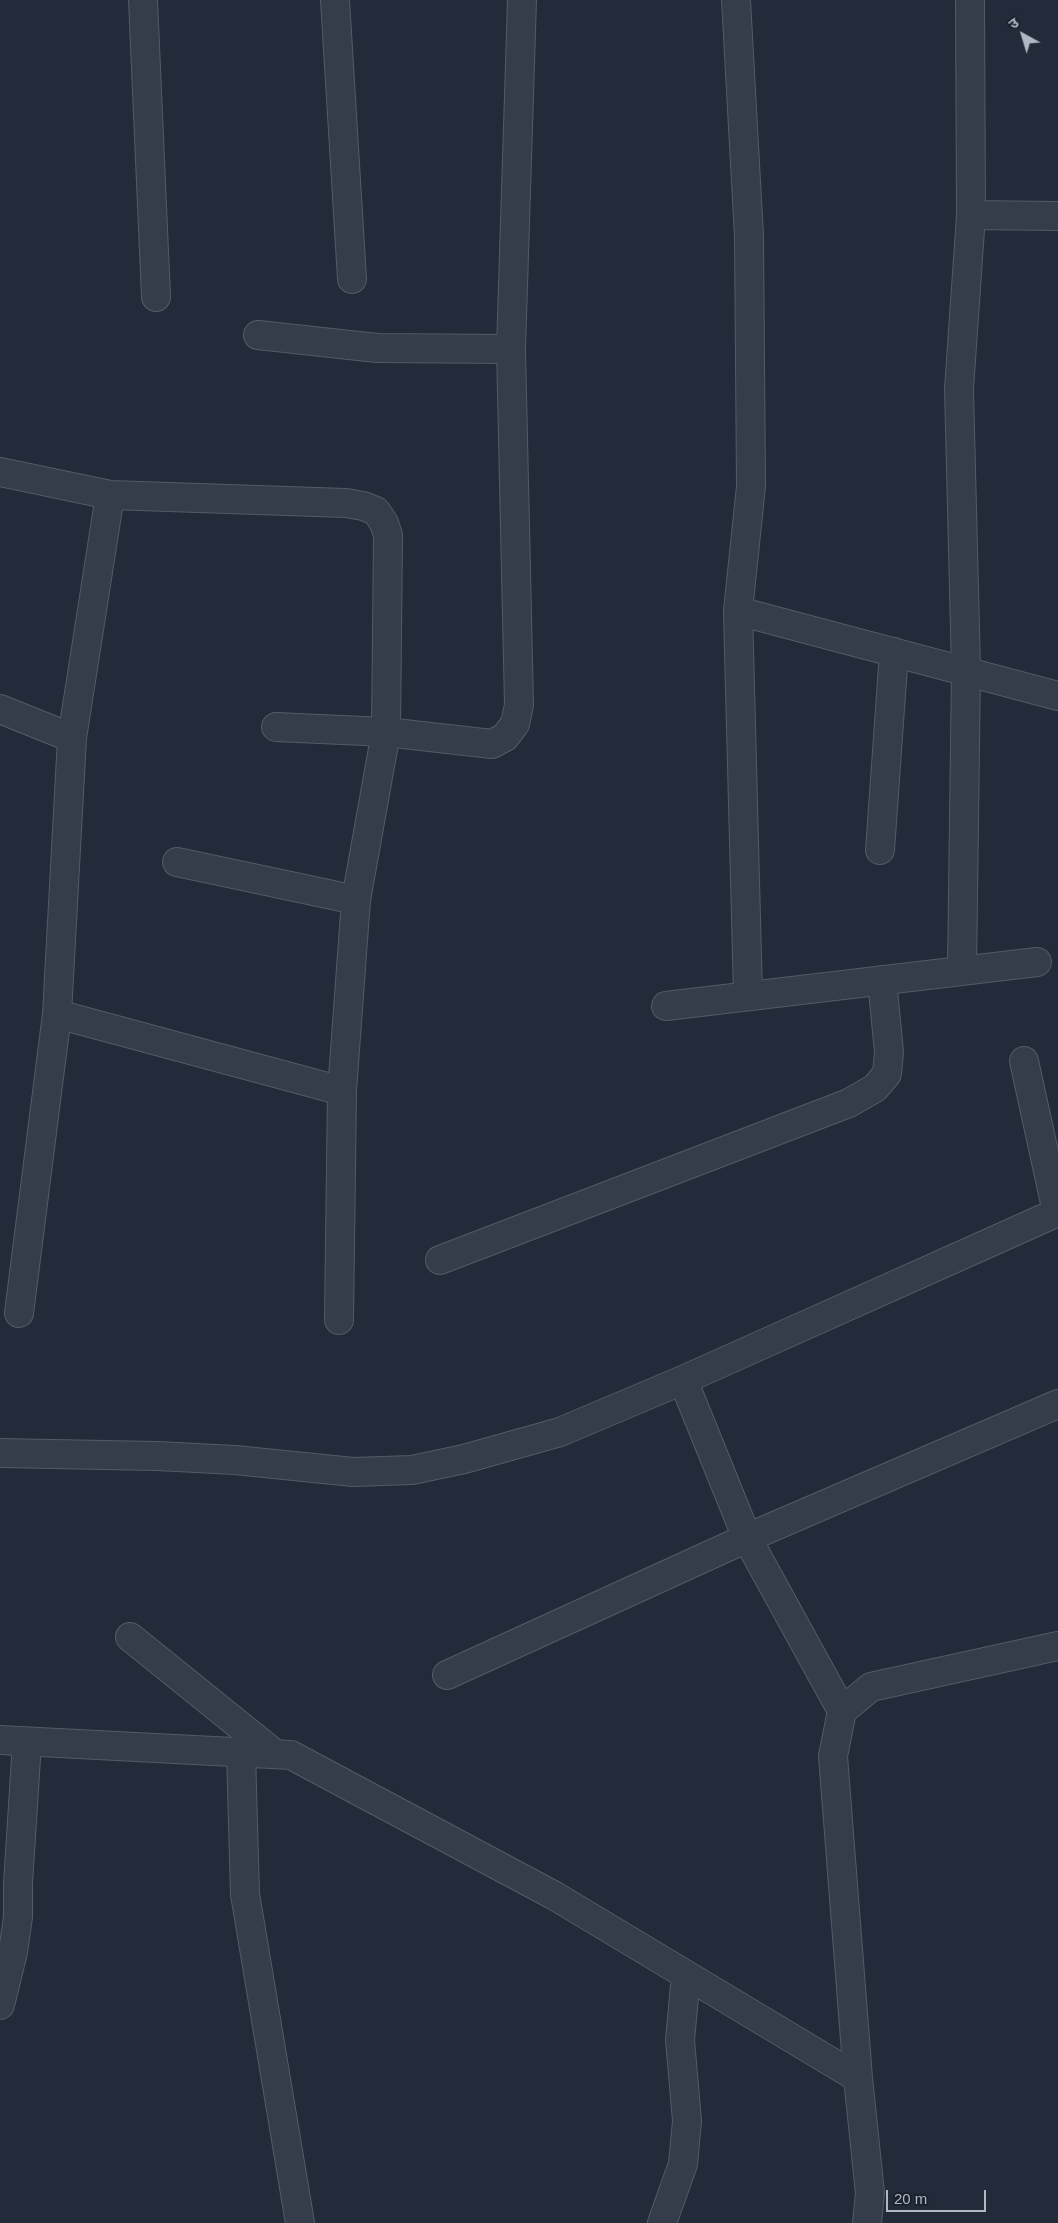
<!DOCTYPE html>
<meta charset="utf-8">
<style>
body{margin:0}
#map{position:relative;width:1058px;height:2223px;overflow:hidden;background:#222b39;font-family:Arial,"Noto Sans Devanagari",sans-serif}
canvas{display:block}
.north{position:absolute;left:998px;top:10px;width:50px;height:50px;-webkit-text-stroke:4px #1b222e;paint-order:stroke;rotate:321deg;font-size:14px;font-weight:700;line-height:20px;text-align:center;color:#b0b8c6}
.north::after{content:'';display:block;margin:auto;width:18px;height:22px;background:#b0b8c6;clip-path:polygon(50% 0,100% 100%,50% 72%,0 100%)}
.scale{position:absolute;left:886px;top:2190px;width:100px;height:22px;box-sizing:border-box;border:2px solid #b0b8c6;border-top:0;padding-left:6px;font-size:15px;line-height:18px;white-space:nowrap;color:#b0b8c6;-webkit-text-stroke:4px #1b222e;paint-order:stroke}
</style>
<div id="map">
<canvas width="1058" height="2223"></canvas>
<div class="north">उ</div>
<div class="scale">20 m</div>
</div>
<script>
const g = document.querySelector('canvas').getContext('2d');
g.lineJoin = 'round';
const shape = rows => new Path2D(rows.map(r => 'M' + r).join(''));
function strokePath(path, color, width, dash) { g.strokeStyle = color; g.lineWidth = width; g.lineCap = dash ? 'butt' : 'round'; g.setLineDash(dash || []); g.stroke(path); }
const minor = shape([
 [143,0,156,297],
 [335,0,352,279],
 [736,0,749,236,751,486,738,611,748,996],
 [971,215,1058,216],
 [258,335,377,348,511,349],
 [0,472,110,495,346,503,363,506,376,511,384,523,388,535,386,732,356,900,342,1091,339,1320],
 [738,611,1058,696],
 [0,709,72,738],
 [276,727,386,732,492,744,505,737,515,724,519,705,511,349,522,0],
 [880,850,894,652],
 [177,862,356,900],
 [962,971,966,670,959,389,971,215,970,0],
 [666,1006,1037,962],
 [57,1014,342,1091],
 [1024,1061,1057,1212],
 [440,1260,849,1103,875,1088,887,1074,889,1052,882,980],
 [19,1313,57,1014,72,738,110,495],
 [683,1380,747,1538,842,1711],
 [0,1453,157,1456,235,1460,353,1472,412,1470,464,1459,560,1432,683,1380,1058,1212],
 [130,1637,275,1754],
 [447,1675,747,1538,1058,1404],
 [0,1740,291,1755,555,1896,858,2078],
 [241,1753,245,1894,300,2223],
 [0,2005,13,1952,18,1917,18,1884,27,1742],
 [662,2223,683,2164,687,2121,680,2040,686,1975],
 [867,2223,870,2193,858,2078,833,1756,842,1711,871,1687,1058,1646]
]);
strokePath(minor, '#535b67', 30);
strokePath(minor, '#353d4a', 28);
</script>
